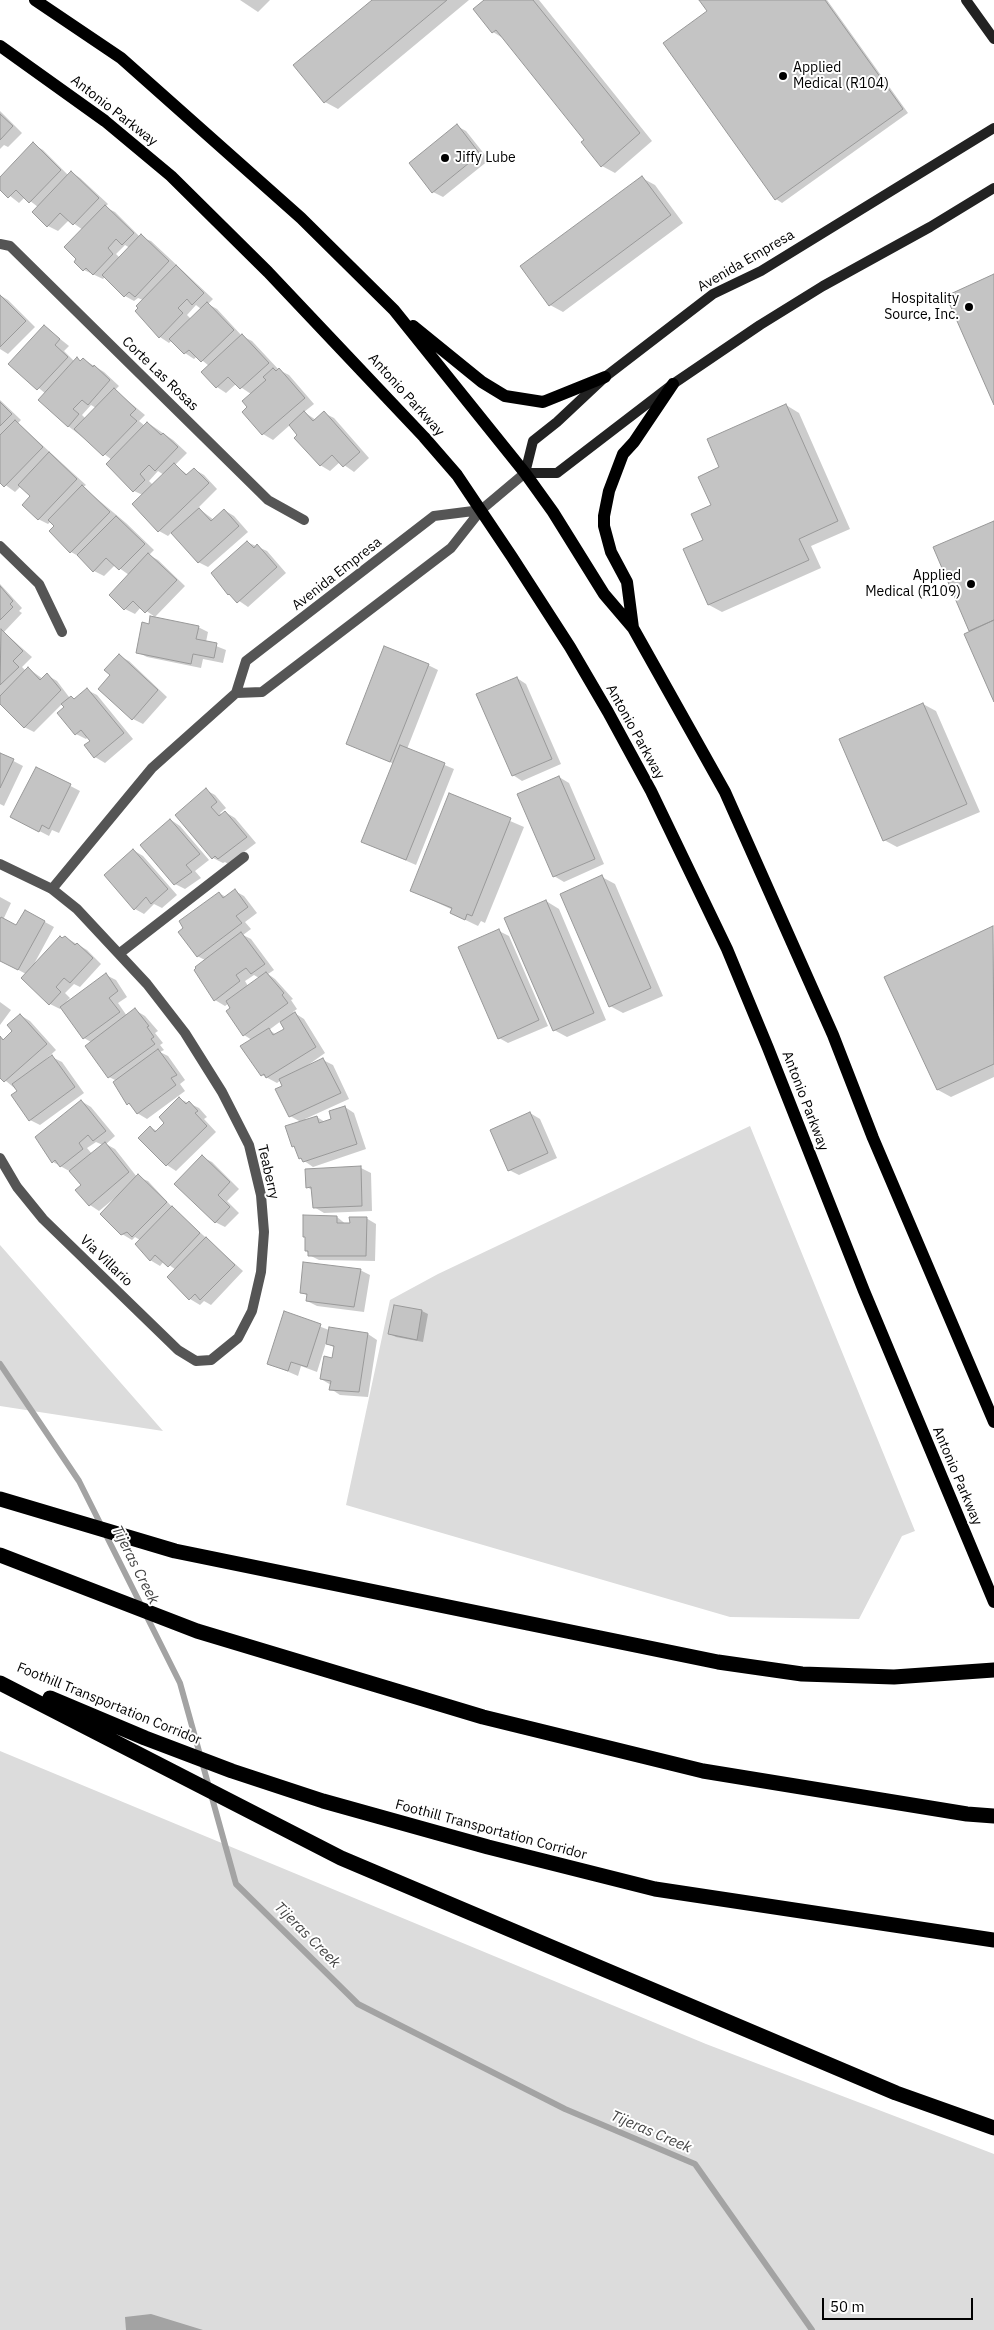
<!DOCTYPE html>
<style>
body{margin:0}
#map{position:relative;width:994px;height:2330px;overflow:hidden;background:#fff;font-family:"IBM Plex Sans",sans-serif}
canvas{display:block}
.scale{position:absolute;left:822px;top:2298px;width:151px;height:22px;box-sizing:border-box;border:2px solid #000;border-top:0;padding-left:6px;font-size:15px;line-height:18px;white-space:nowrap;color:#000;-webkit-text-stroke:4px #fff;paint-order:stroke}
</style>
<div id="map">
<canvas width="994" height="2330"></canvas>
<div class="scale">50 m</div>
</div>
<script>
const g = document.querySelector('canvas').getContext('2d');
g.lineJoin = 'round';
function fillPath(path, color) { g.fillStyle = color; g.fill(path, 'evenodd'); }
const shape = rows => new Path2D(rows.map(r => 'M' + r).join(''));
function strokePath(path, color, width, dash) { g.strokeStyle = color; g.lineWidth = width; g.lineCap = dash ? 'butt' : 'round'; g.setLineDash(dash || []); g.stroke(path); }
function label(font, color, halo, rows, align = 'center') {
  g.font = font + ' "IBM Plex Sans",sans-serif'; g.lineWidth = 4; g.setLineDash([]); g.textBaseline = 'middle'; g.strokeStyle = halo; g.fillStyle = color; for (const [text, x, y, turn = 0] of rows) {
    g.save(); g.translate(x, y); g.rotate((+turn || 0) * Math.PI / 180); g.textAlign = isNaN(turn) ? turn : align; if (halo) g.strokeText(text, 0, 0); g.fillText(text, 0, 0); g.restore();
  }
}
const green = shape([
 [750,1126,915,1531,902,1536,859,1619,730,1617,346,1505,390,1300,438,1274],
 [0,1245,163,1431,0,1406],
 [0,1751,706,2044,994,2154,994,2330,0,2330]
]);
const water = shape([
 [151,2314,203,2330,126,2330,125,2317]
]);
const shadow = shape([
 [240,0,270,0,258,12],
 [374,0,469,0,338,109,325,102],
 [486,0,539,0,652,141,615,173,602,166,586,140,506,40,493,32,475,10],
 [701,0,827,0,908,113,782,203,776,199,665,43,709,11],
 [0,111,22,133,8,147,4,145,0,149],
 [457,126,466,131,489,160,443,197,433,192],
 [33,144,43,150,68,175,71,172,80,178,108,204,105,207,115,212,140,237,151,241,213,299,208,304,217,309,242,336,252,341,279,370,289,375,314,404,304,412,316,420,324,413,334,418,369,458,354,472,340,462,330,471,320,465,290,425,273,440,263,434,243,412,248,407,251,394,236,384,226,393,217,387,209,366,197,356,194,359,185,353,172,340,169,343,160,337,136,311,143,300,138,298,134,301,125,296,105,277,103,279,84,270,75,262,83,230,69,220,58,231,48,226,38,207,25,197,19,203,0,188,0,178],
 [125,245,130,248,120,258,116,254],
 [196,305,201,309,191,319,187,315],
 [642,178,655,185,683,223,563,312,550,305],
 [0,295,8,300,35,327,8,354,0,349],
 [44,326,69,346,64,351,75,362,77,359,81,361,83,359,104,372,119,386,115,390,145,415,139,421,145,426,148,423,157,429,173,440,187,453,175,465,188,475,194,469,204,475,217,489,198,508,214,520,224,510,234,516,248,532,208,567,198,562,172,532,168,536,159,531,143,495,134,491,112,460,68,426,46,394,10,364],
 [91,405,96,408,86,419,82,415],
 [158,471,164,475,153,485,149,481],
 [0,400,21,420,18,423,86,485,83,487,126,523,154,550,149,555,158,560,185,586,155,617,141,607,135,614,125,609,129,575,115,565,104,576,94,571,80,557,71,552,51,521,48,524,38,519,31,496,21,486,15,492,0,481],
 [786,405,799,413,850,529,811,546,821,568,722,612,709,605,685,550,705,541,721,468],
 [247,542,267,551,286,573,248,607,229,594,213,573],
 [0,584,22,608,19,611,22,613,4,632,32,657,22,667,26,671,29,669,43,679,47,675,57,681,69,697,75,700,87,690,97,695,133,739,105,763,95,757,86,746,91,741,88,737,86,739,76,734,62,704,34,732,24,727,0,702],
 [198,627,208,632,206,642,226,650,223,663,203,659,201,668,147,657,137,652],
 [119,656,129,661,167,697,143,724,133,719,112,675],
 [428,665,438,670,407,749,454,769,416,865,363,842,394,764,347,743],
 [517,678,526,684,561,764,522,781,513,775],
 [923,704,936,711,980,812,897,847,884,840,841,740],
 [0,754,23,766,4,806,0,804],
 [36,768,80,791,59,833,52,830,49,836,22,822],
 [559,777,569,783,604,864,564,882,554,876],
 [206,790,215,795,226,808,220,813,222,815,225,812,235,818,256,843,228,864,225,862,223,863,213,858],
 [450,795,524,827,485,923,481,921,478,926,451,913,453,910,412,891],
 [171,820,180,826,209,860,195,871,201,878,185,889,175,884],
 [133,850,143,856,177,895,162,908,154,904,144,914,135,909],
 [602,877,615,884,663,996,623,1013,610,1006],
 [235,891,244,896,257,913,245,922,251,929,243,935,251,939,274,970,268,974,275,979,293,999,291,1000,297,1009,293,1012,304,1019,325,1053,301,1070,323,1060,333,1065,349,1099,305,1119,305,1121,317,1117,325,1122,333,1120,345,1107,354,1113,366,1149,313,1167,300,1158,296,1148,293,1146,301,1122,290,1116,281,1080,277,1083,262,1075,252,1040,244,1035,229,1003,225,1006,215,1000,205,960,197,956,219,893,226,897],
 [254,975,259,978,248,986,245,981],
 [281,1021,286,1029,277,1035,269,1030],
 [0,897,11,903,3,920,17,927,25,911,54,927,34,964,65,937,87,950,101,964,80,987,74,984,65,993,70,998,66,1002,106,975,116,980,127,997,118,1003,127,1016,135,1010,145,1016,158,1031,155,1033,163,1043,160,1045,164,1050,160,1052,168,1056,185,1080,180,1084,185,1091,147,1119,137,1113,120,1093,117,1081,109,1077,91,1042,84,1038,61,1008,60,1009,50,1004,22,978,26,974,0,960],
 [546,901,559,909,606,1020,567,1037,554,1030],
 [993,927,994,1077,951,1097,938,1090],
 [499,931,509,936,548,1026,508,1043,499,1038],
 [0,1002,11,1010,0,1025],
 [20,1015,30,1021,56,1050,44,1061,45,1062,52,1057,62,1062,84,1093,40,1125,30,1120,18,1091,0,1076,0,1037,5,1040,14,1031],
 [180,1099,199,1108,207,1117,204,1119,216,1132,176,1171,167,1165,150,1127,157,1131,166,1123],
 [81,1101,91,1107,115,1136,106,1144,115,1149,137,1177,148,1181,174,1209,243,1271,211,1305,204,1301,200,1305,190,1299,169,1277,176,1270,164,1261,160,1266,150,1260,140,1240,135,1237,132,1240,122,1234,116,1197,99,1211,90,1205,82,1185,71,1172,53,1162],
 [96,1142,103,1145,92,1154,87,1148],
 [530,1113,540,1119,557,1158,519,1175,509,1170],
 [202,1157,212,1162,239,1189,227,1201,239,1213,225,1227,215,1222],
 [361,1168,371,1173,372,1211,324,1213,314,1207,312,1190,307,1187,306,1170],
 [337,1217,347,1225,366,1218,376,1224,375,1261,319,1260,309,1255,306,1250],
 [360,1270,370,1275,364,1312,317,1306,307,1301,308,1296,301,1292],
 [395,1306,422,1311,428,1314,423,1342,396,1337,390,1334],
 [284,1313,329,1330,368,1334,377,1340,368,1397,340,1395,331,1389,331,1385,321,1379,333,1359,335,1348,326,1343,317,1372,301,1366,298,1376,268,1363]
]);
const stream = shape([
 [0,1364,79,1481,180,1683,236,1884,358,2004,565,2109,695,2164,812,2330]
]);
const building = shape([
 [372,0,447,0,324,103,293,65,372,0],
 [484,0,533,0,640,133,601,167,581,142,584,140,496,30,492,33,473,9,484,0],
 [699,0,825,0,903,109,775,200,663,43,707,11,699,0],
 [0,114,13,126,0,140,0,114],
 [457,124,480,154,432,193,409,163,457,124],
 [33,142,61,170,29,203,16,190,8,198,0,190,0,177,33,142],
 [71,171,99,198,73,225,60,213,47,227,32,212,71,171],
 [642,176,671,215,549,306,520,266,642,176],
 [105,205,134,233,122,245,116,239,108,248,113,254,93,275,86,268,83,271,74,262,76,259,64,247,105,205],
 [141,234,169,261,135,297,129,292,124,297,102,275,141,234],
 [176,265,204,293,192,305,187,299,178,308,183,313,159,338,135,311,138,308,136,306,176,265],
 [994,274,994,405,946,296,994,274],
 [0,295,26,321,0,347,0,295],
 [207,302,234,330,201,362,189,350,184,354,169,339,207,302],
 [44,325,60,339,55,345,68,357,37,390,8,364,44,325],
 [242,334,269,363,240,389,228,377,216,388,201,372,242,334],
 [77,357,80,361,83,358,93,367,94,365,110,380,88,405,82,400,73,409,79,414,68,427,38,400,77,357],
 [273,368,276,371,279,368,305,398,262,435,242,412,247,407,242,401,266,380,263,377,273,368],
 [114,388,136,409,130,415,137,421,103,456,74,429,114,388],
 [0,402,12,414,0,426,0,402],
 [786,404,838,521,799,539,809,560,708,605,683,549,703,540,691,514,711,505,698,477,719,467,707,439,786,404],
 [304,411,313,421,324,411,360,452,343,467,332,455,320,466,294,438,297,435,289,425,304,411],
 [15,420,43,447,4,487,0,483,0,435,15,420],
 [147,422,161,435,163,433,178,447,155,471,149,465,140,474,145,480,133,492,106,464,147,422],
 [49,452,77,479,38,520,22,505,30,496,18,485,49,452],
 [174,463,186,475,194,468,209,483,158,532,132,504,174,463],
 [82,485,110,512,70,553,49,531,54,526,48,520,82,485],
 [199,508,211,521,224,509,239,526,198,563,171,533,199,508],
 [116,516,145,544,119,570,106,558,93,572,77,555,116,516],
 [994,521,994,620,969,631,933,547,994,521],
 [247,541,254,548,257,544,277,567,237,603,229,594,228,595,211,573,247,541],
 [148,553,177,580,145,613,133,601,124,610,109,595,148,553],
 [0,586,13,601,10,604,13,607,0,620,0,586],
 [150,616,199,626,196,639,217,643,214,658,193,654,191,664,136,653,142,622,149,624,150,616],
 [994,620,994,702,964,634,994,620],
 [1,629,23,651,13,661,19,667,0,685,1,629],
 [384,646,429,664,390,762,346,744,384,646],
 [119,654,158,690,132,720,98,689,110,675,104,670,119,654],
 [28,667,40,680,47,673,61,690,24,728,0,704,0,696,28,667],
 [517,677,552,759,512,776,476,694,517,677],
 [87,688,124,733,94,758,84,745,90,741,81,730,75,735,57,713,64,707,61,704,71,696,74,699,87,688],
 [923,703,967,804,883,841,839,739,923,703],
 [400,745,445,763,406,860,361,842,400,745],
 [0,753,14,759,0,788,0,753],
 [36,767,71,784,49,829,42,825,39,832,10,817,36,767],
 [559,776,595,859,553,877,517,794,559,776],
 [206,788,217,802,211,807,219,816,225,811,247,837,218,859,215,856,212,859,175,815,206,788],
 [449,793,511,818,472,916,467,914,465,920,450,913,452,908,410,891,449,793],
 [170,819,200,854,186,865,192,872,174,885,140,845,170,819],
 [133,849,168,889,151,904,146,897,134,910,104,875,133,849],
 [602,875,651,988,609,1007,560,894,602,875],
 [235,889,248,907,236,916,242,923,197,957,178,932,183,928,179,921,219,892,223,898,235,889],
 [546,900,594,1013,553,1031,504,918,546,900],
 [25,910,45,921,18,970,0,961,0,919,1,917,16,925,25,910],
 [993,926,994,1064,937,1090,884,977,993,926],
 [499,929,539,1020,498,1039,458,947,499,929],
 [241,932,265,964,251,974,246,968,236,975,240,981,214,1001,194,970,196,968,195,967,241,932],
 [60,936,62,938,65,936,75,945,77,943,93,958,70,983,64,978,56,987,61,992,49,1005,21,978,60,936],
 [266,972,284,993,282,995,288,1003,243,1036,226,1011,230,1008,226,1001,266,972],
 [106,973,118,991,109,998,120,1012,83,1039,60,1007,106,973],
 [135,1008,149,1026,147,1027,154,1037,151,1039,155,1044,108,1078,85,1046,135,1008],
 [295,1012,316,1047,266,1078,264,1074,261,1076,240,1046,269,1028,273,1035,284,1029,280,1022,295,1012],
 [20,1014,47,1044,4,1082,0,1078,0,1036,3,1040,12,1031,7,1025,20,1014],
 [158,1049,177,1075,171,1078,176,1085,137,1114,129,1103,127,1105,113,1082,158,1049],
 [52,1055,75,1087,29,1121,11,1095,17,1091,12,1084,52,1055],
 [323,1058,341,1093,289,1117,275,1089,282,1086,279,1079,323,1058],
 [179,1097,186,1104,189,1101,198,1111,195,1113,207,1126,166,1166,138,1138,150,1126,155,1132,164,1123,159,1117,179,1097],
 [81,1100,106,1131,93,1141,88,1135,79,1143,83,1149,60,1167,55,1160,52,1163,35,1137,81,1100],
 [345,1106,357,1144,303,1162,301,1158,299,1159,294,1146,292,1147,285,1126,317,1116,319,1123,331,1119,329,1111,345,1106],
 [530,1112,548,1153,508,1171,490,1130,530,1112],
 [105,1142,129,1172,89,1206,75,1190,81,1185,69,1171,105,1142],
 [202,1155,230,1182,218,1195,230,1207,215,1223,174,1184,202,1155],
 [361,1166,362,1206,313,1208,311,1187,306,1188,305,1169,361,1166],
 [138,1174,167,1202,132,1237,127,1232,121,1235,100,1214,138,1174],
 [172,1206,200,1233,168,1267,155,1255,150,1261,135,1244,172,1206],
 [303,1215,337,1216,337,1223,350,1223,349,1217,367,1217,366,1256,308,1256,308,1251,305,1251,305,1237,303,1237,303,1215],
 [206,1237,235,1265,200,1300,195,1294,189,1300,167,1277,206,1237],
 [303,1262,361,1269,354,1307,306,1301,307,1294,300,1293,303,1262],
 [394,1305,422,1310,417,1340,388,1334,394,1305],
 [284,1311,321,1324,307,1367,291,1362,288,1371,267,1364,284,1311],
 [329,1327,368,1333,359,1392,329,1390,331,1381,320,1379,324,1356,332,1358,334,1346,326,1344,329,1327]
]);
const minor = shape([
 [0,244,10,246,268,500,304,520],
 [0,546,39,584,62,632],
 [0,864,52,889,77,909,147,984,185,1033,222,1092,249,1145,261,1195,264,1232,261,1272,252,1311,238,1338,211,1360,196,1361,178,1350,43,1219,17,1187,0,1158],
 [120,953,244,857]
]);
const tertiary = shape([
 [236,693,262,692,451,548,481,510,525,473],
 [52,889,152,768,236,693,246,661,434,516,481,510]
]);
const secondary = shape([
 [966,0,994,39],
 [994,128,761,271,713,294,605,377,557,422,533,441,525,473,557,473,673,384,760,325,823,286,930,227,994,188]
]);
const primary = shape([
 [35,0,121,58,301,218,394,310,525,473,553,512,604,594,633,628,725,792,833,1035,873,1138,994,1422],
 [0,46,105,121,171,176,268,272,424,437,457,475,512,557,570,647,608,712,651,791,727,949,768,1048,864,1291,994,1602],
 [413,326,482,382,505,396,543,402,605,377],
 [633,628,627,582,611,552,604,526,604,516,609,491,623,454,634,442,673,384]
]);
const motorway = shape([
 [0,1499,175,1551,718,1662,802,1674,894,1677,994,1670],
 [0,1555,197,1631,483,1717,703,1771,967,1814,994,1816],
 [0,1683,341,1858,896,2093,994,2128],
 [50,1698,145,1738,232,1771,323,1801,488,1847,655,1889,994,1940]
]);
const markers = [
 [783,76,5,"#000"],
 [445,158,5,"#000"],
 [969,307,5,"#000"],
 [971,584,5,"#000"]
];
const poiNames = [
 ["Applied",793,68],
 ["Medical (R104)",793,84],
 ["Jiffy Lube",455,158],
 ["Hospitality",959,299,"right"],
 ["Source, Inc.",959,315,"right"],
 ["Applied",961,576,"right"],
 ["Medical (R109)",961,592,"right"]
];
const streetNames = [
 ["Antonio Parkway",114,111,38],
 ["Avenida Empresa",746,261,-30],
 ["Corte Las Rosas",160,374,44],
 ["Antonio Parkway",406,395,48],
 ["Avenida Empresa",337,574,-38],
 ["Antonio Parkway",635,732,61],
 ["Antonio Parkway",805,1101,69],
 ["Teaberry",268,1172,77],
 ["Via Villario",106,1261,44],
 ["Antonio Parkway",957,1476,67],
 ["Foothill Transportation Corridor",109,1704,22],
 ["Foothill Transportation Corridor",491,1830,15]
];
const waterNames = [
 ["Tijeras Creek",135,1565,63],
 ["Tijeras Creek",307,1935,45],
 ["Tijeras Creek",651,2132,23]
];
fillPath(green, '#dcdcdc');
fillPath(water, '#a3a3a3');
fillPath(shadow, '#0003');
strokePath(stream, '#a3a3a3', 6);
fillPath(building, '#c4c4c4');
strokePath(building, '#999', 1);
strokePath(minor, '#555', 10);
strokePath(tertiary, '#555', 10);
strokePath(secondary, '#222', 10);
strokePath(primary, '#000', 12);
strokePath(motorway, '#000', 15);
for (const [x, y, r, color] of markers) { const dot = new Path2D(); dot.arc(x, y, r, 0, 2 * Math.PI); g.fillStyle = color; g.fill(dot); strokePath(dot, '#fff', 2); }
label('14px', '#000', '#fff', poiNames, 'left');
label('14px', '#000', '#fff', streetNames);
label('italic 15px', '#444', '#fff', waterNames);
</script>
